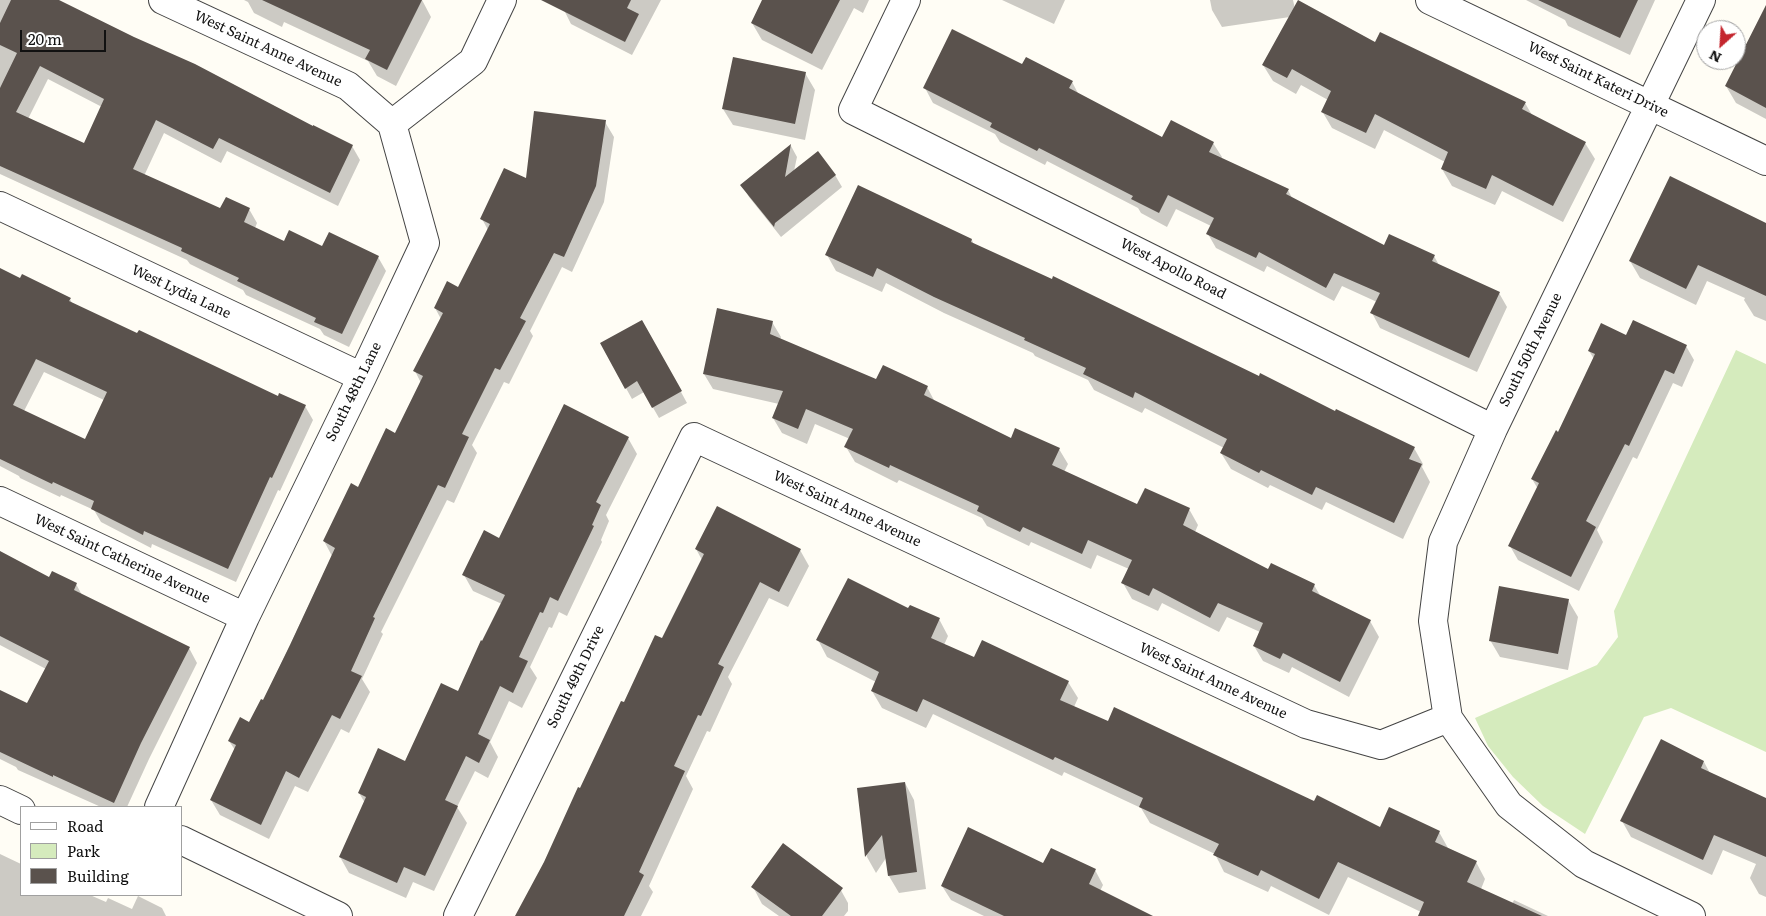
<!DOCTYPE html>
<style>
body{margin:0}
#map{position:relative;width:1766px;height:916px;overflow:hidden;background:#fffdf5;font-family:Literata,serif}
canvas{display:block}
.legend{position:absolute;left:20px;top:806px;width:162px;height:90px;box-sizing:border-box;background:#fff;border:1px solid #a0a0a0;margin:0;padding:6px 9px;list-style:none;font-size:15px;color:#111}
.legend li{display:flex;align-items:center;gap:10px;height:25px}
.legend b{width:25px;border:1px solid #a0a0a0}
.north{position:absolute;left:1696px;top:20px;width:50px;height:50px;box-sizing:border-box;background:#fff;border:1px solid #a0a0a0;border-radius:50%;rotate:206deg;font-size:14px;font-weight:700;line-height:20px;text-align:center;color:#111}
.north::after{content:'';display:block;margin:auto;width:18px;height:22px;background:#c4262e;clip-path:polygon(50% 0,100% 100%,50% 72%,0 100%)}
.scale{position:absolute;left:20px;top:30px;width:86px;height:22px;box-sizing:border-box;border:2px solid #111;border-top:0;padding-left:6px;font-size:15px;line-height:18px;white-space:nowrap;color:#111;-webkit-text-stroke:4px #fff;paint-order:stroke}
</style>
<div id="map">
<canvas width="1766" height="916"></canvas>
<ul class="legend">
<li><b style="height:6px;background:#fff"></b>Road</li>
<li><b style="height:14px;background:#d5ebbd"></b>Park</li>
<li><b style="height:14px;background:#5a524d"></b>Building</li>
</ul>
<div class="north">N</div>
<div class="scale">20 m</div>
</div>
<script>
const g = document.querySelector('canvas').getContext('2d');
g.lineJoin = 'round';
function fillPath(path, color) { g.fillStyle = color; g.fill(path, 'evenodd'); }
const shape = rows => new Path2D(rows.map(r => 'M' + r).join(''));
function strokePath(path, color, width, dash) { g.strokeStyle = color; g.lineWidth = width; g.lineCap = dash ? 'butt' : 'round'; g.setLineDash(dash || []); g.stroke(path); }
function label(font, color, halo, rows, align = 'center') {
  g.font = font + ' Literata,serif'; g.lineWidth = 5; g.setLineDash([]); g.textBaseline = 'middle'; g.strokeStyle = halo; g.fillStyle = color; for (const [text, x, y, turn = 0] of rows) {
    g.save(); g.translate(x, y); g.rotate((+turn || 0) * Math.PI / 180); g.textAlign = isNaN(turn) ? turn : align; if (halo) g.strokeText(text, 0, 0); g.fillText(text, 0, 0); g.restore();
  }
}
const green = shape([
 [1736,350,1766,364,1766,752,1671,708,1644,717,1585,834,1543,806,1513,777,1488,746,1475,718,1597,665,1618,637,1614,611]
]);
const shadow = shape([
 [0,0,56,0,313,128,352,146,360,160,338,206,227,151,221,163,164,133,144,176,221,210,249,209,257,223,255,228,285,242,378,257,386,271,349,347,324,335,320,329,246,295,243,290,190,264,187,260,0,174],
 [48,79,102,107,84,145,28,119],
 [244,0,422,0,431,17,396,86,377,76,368,61,284,22,282,27,254,13,248,2],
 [569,0,661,0,632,55,571,24,564,10],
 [764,0,869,0,863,13,854,8,822,70,762,40,752,23],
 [1002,0,1065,0,1054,24],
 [1210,0,1293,0,1295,9,1375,44,1525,103,1532,115,1585,143,1595,159,1563,222,1502,191,1495,205,1452,186,1442,169,1445,162,1384,130,1375,149,1332,128,1322,111,1328,100,1301,85,1296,94,1273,81,1263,65,1290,17,1222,27,1212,10],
 [1526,0,1655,0,1630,55,1568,26,1565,20],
 [1766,7,1766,119,1736,103,1726,86],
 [1023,66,1072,82,1079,95,1163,138,1213,143,1222,157,1221,159,1288,190,1292,198,1385,247,1434,256,1439,265,1499,293,1507,307,1477,372,1380,328,1372,313,1377,302,1342,286,1334,301,1267,266,1264,272,1216,248,1208,234,1211,226,1176,209,1167,227,1141,213,1138,208,1047,161,1045,165,1000,142,995,134,933,103,925,88],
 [805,73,815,90,805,140,733,125,723,109],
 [605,122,614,137,604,202,572,272,562,267,530,331,533,336,509,384,504,382,472,445,477,453,454,503,447,500,381,632,383,634,362,679,370,692,349,733,341,729,308,792,295,786,269,839,220,815,211,800,235,750,229,741,250,724,263,702,332,556,324,541,395,434,421,383,415,371,441,319,435,308,459,288,488,230,482,219,527,180],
 [791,146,797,157,794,171,835,175,842,187,781,237,749,197,742,185],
 [1766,224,1766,321,1754,316,1744,300,1745,298,1707,281,1696,305,1640,278,1630,261],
 [972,240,974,245,1414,448,1423,464,1422,467,1430,482,1403,539,1326,502,1322,510,1270,485,1268,488,1231,469,1221,453,1224,448,1145,408,1142,413,1094,390,1088,380,1035,356,1033,353,944,313,886,283,882,292,836,271,827,255],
 [0,269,20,280,70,299,72,303,138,335,278,398,305,406,313,420,280,491,278,490,236,582,152,544,151,548,101,522,94,510,61,495,60,497,20,478,19,476,0,466],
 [44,372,104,400,85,440,24,411],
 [642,321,687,403,659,418,644,392,632,399,601,343],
 [772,322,781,337,780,340,877,381,927,387,935,402,1011,439,1059,449,1068,464,1064,472,1138,505,1189,509,1198,525,1195,532,1269,570,1314,585,1321,597,1370,621,1379,637,1349,697,1292,667,1289,673,1263,661,1254,646,1260,632,1227,617,1219,632,1162,603,1158,611,1132,599,1123,583,1129,569,1097,555,1091,569,1031,542,1029,546,987,526,982,518,899,480,897,483,855,462,846,447,850,439,815,424,807,444,782,433,773,418,779,404,713,389,704,374],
 [1627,337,1686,346,1694,360,1682,387,1673,383,1637,459,1633,457,1597,530,1603,542,1579,591,1518,560,1510,546,1538,489,1532,479,1559,434,1594,359,1589,351],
 [628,438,637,454,606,515,609,521,601,540,602,542,567,616,559,612,552,628,549,627,530,667,537,678,522,708,509,701,490,742,498,757,488,778,475,771,457,807,467,823,434,891,413,882,406,898,349,873,340,857,365,803,359,793,406,763,458,692,502,604,473,591,464,575,500,539],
 [696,549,800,550,809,566,788,607,769,598,728,677,732,684,710,732,707,731,686,776,693,789,649,886,653,892,641,916,517,916,625,704,662,640,702,560],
 [0,552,50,579,76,584,82,595,189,648,197,663,149,759,127,807,101,807,18,770,16,767,0,759,0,692,28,705,46,669,0,645],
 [1568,600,1578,617,1568,670,1500,657,1490,640],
 [909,610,939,619,948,636,944,645,974,659,1068,682,1078,698,1074,707,1108,723,1381,829,1439,832,1448,848,1476,862,1485,879,1481,889,1512,904,1514,900,1548,916,1419,916,1421,912,1348,877,1329,915,1271,886,1268,892,1224,872,1215,854,1150,823,1141,808,1064,772,1062,776,933,714,926,728,882,708,872,691,876,682,827,657,818,640],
 [1704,762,1711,775,1766,802,1766,897,1759,894,1750,878,1756,864,1723,850,1712,875,1631,837,1622,821],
 [905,783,914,800,926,889,899,893,889,876,886,858,876,873,867,857,858,789],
 [0,854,21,864,21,895,90,895,106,902,108,898,132,909,138,896,162,908,166,916,0,916],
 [1044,864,1095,870,1103,885,1100,891,1150,916,984,916,951,900,942,886],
 [838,885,848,903,848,911,844,916,779,916,762,904,753,887]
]);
const building = shape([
 [11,0,59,0,134,37,195,64,313,126,313,125,353,145,330,193,219,138,213,149,156,120,133,169,220,208,226,197,250,208,244,222,284,241,289,230,322,246,329,232,379,256,342,334,314,322,316,318,237,281,239,278,181,251,182,248,0,166,0,88,17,53,0,45,0,23],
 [40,66,104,99,84,143,16,112],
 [262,0,422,0,387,70,365,59,370,50],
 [541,0,631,0,627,8,639,14,625,42],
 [762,0,840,0,812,54,751,23],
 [1298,0,1375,42,1380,32,1526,102,1522,109,1586,142,1553,206,1492,175,1486,189,1441,169,1448,152,1375,114,1366,133,1321,112,1331,91,1292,69,1287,78,1262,65],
 [1538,0,1638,0,1620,38],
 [1766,5,1766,108,1725,86],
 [952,29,1022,64,1026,57,1073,81,1069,88,1162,137,1171,120,1214,142,1209,152,1289,189,1286,194,1384,245,1389,234,1435,255,1432,261,1500,292,1469,358,1370,313,1380,293,1334,273,1326,288,1259,252,1256,258,1206,234,1214,218,1168,195,1159,213,1131,199,1133,196,1039,148,1037,151,990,127,992,123,923,88],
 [733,57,806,72,795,124,722,109],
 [534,111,606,120,596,186,564,257,554,253,520,318,526,321,500,370,495,368,462,434,469,437,445,488,438,485,373,617,375,618,351,671,362,676,340,719,332,715,299,778,286,771,261,825,210,800,236,745,228,741,240,717,249,722,261,699,263,700,290,645,335,548,323,541,351,483,358,487,386,428,395,433,423,376,413,371,443,313,434,308,447,281,458,287,490,224,480,219,504,168,526,178],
 [791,144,785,177,818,151,836,175,775,223,774,227,740,185],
 [1670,176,1766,223,1766,296,1698,265,1686,289,1629,261],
 [858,185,972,239,971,242,1052,279,1053,276,1259,376,1260,373,1335,411,1336,409,1415,447,1409,459,1422,464,1394,523,1316,487,1312,495,1261,470,1259,473,1220,453,1227,439,1135,392,1133,398,1083,374,1086,368,1024,340,1025,338,934,297,877,268,873,277,825,255],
 [0,268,20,278,22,274,71,298,69,301,137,333,139,330,278,396,279,393,306,405,272,478,270,477,228,569,144,531,143,535,91,509,94,501,53,482,52,484,0,459],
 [36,359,107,392,85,439,13,405],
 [717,308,773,321,770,334,876,379,883,365,928,386,924,395,1011,438,1015,428,1060,448,1052,465,1137,504,1145,488,1190,508,1183,525,1268,569,1271,563,1315,584,1312,591,1371,620,1340,682,1283,653,1280,659,1253,646,1263,623,1218,603,1210,618,1153,588,1149,596,1121,583,1132,560,1088,540,1082,554,1023,527,1020,532,977,511,979,506,890,465,889,468,844,447,853,429,806,409,798,429,772,418,783,391,703,374],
 [642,320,682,391,652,408,637,381,625,389,600,343],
 [1633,320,1687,345,1674,374,1665,370,1629,446,1625,444,1586,521,1596,527,1571,577,1508,546,1539,483,1531,479,1556,430,1558,432,1595,354,1588,351,1601,323,1626,335],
 [564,404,629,437,596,502,601,505,592,525,594,526,558,601,550,597,543,613,540,612,519,657,528,661,513,693,500,686,478,734,490,740,479,763,466,756,445,800,458,806,425,876,404,867,397,883,339,857,366,797,358,793,378,748,405,761,441,683,458,691,481,640,482,641,505,595,462,575,484,530,499,538],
 [717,506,801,549,779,592,760,582,718,664,724,667,701,716,698,715,674,766,685,771,639,872,644,875,624,916,515,916,544,862,578,787,580,788,621,701,624,702,655,635,662,638,704,554,695,549],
 [0,551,49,577,52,571,77,583,74,590,190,647,141,743,114,803,53,775,53,777,0,752,0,690,27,703,49,661,0,636],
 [848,578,908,608,910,605,940,618,931,638,974,657,982,640,1069,681,1060,700,1108,721,1114,707,1314,801,1317,795,1380,827,1389,807,1440,831,1435,842,1477,861,1467,882,1542,916,1418,916,1424,902,1338,862,1319,899,1261,870,1258,876,1213,855,1219,844,1139,807,1143,798,1055,757,1053,760,923,699,917,712,871,691,879,672,816,640],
 [1499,586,1569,599,1558,654,1489,641],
 [1661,739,1704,761,1701,768,1766,798,1766,857,1714,835,1703,860,1620,821],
 [905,782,917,872,888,876,882,835,865,857,857,788],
 [968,827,1043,863,1051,848,1096,869,1089,884,1153,916,1004,916,941,886],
 [783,843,843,888,822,916,791,916,751,887]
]);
const street = shape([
 [163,0,348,86,392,124],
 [906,0,853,110,1493,429],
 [1430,0,1766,161],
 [392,124,473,61,502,0],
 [0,206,362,377],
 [0,501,245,617],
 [1448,718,1433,621,1443,542,1493,429,1701,0],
 [0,800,21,810],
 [159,807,245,617,362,377,425,243,392,124],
 [181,840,338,916],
 [458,916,694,437,1306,724,1381,745,1448,718,1509,805,1584,864,1691,916]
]);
const streetNames = [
 ["West Saint Anne Avenue",268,49,25],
 ["West Saint Kateri Drive",1598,80,26],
 ["West Apollo Road",1173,269,27],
 ["West Lydia Lane",181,292,25],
 ["South 50th Avenue",1531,350,-64],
 ["South 48th Lane",354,392,-64],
 ["West Saint Anne Avenue",847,509,25],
 ["West Saint Catherine Avenue",122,559,25],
 ["South 49th Drive",576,677,-64],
 ["West Saint Anne Avenue",1213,681,25]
];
fillPath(green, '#d5ebbd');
fillPath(shadow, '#0003');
fillPath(building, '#5a524d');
strokePath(street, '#444', 30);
strokePath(street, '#fff', 28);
label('14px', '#111', '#fff', streetNames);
</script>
